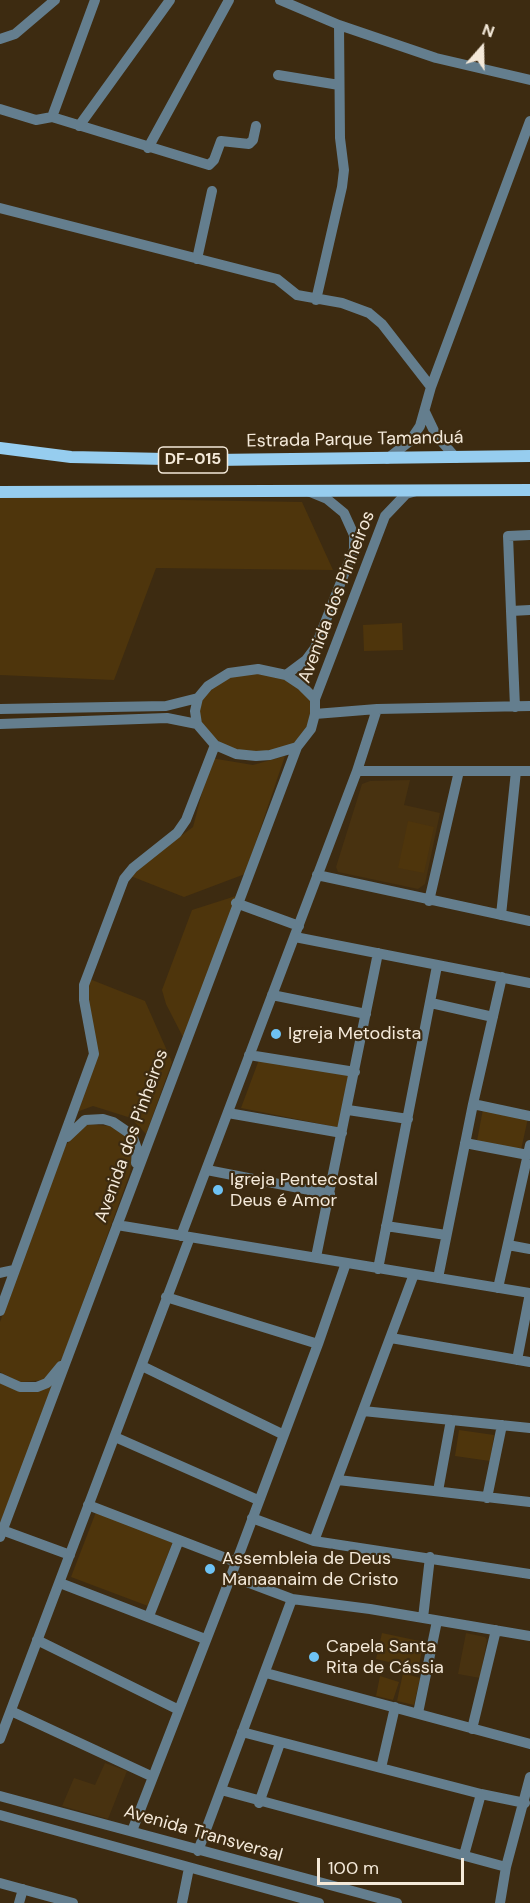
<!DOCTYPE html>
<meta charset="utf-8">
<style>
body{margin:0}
#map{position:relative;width:530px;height:1903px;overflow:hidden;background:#3d2b11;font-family:"DM Sans",sans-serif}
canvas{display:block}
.north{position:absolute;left:452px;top:18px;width:60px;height:60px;-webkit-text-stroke:4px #3d2b11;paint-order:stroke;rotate:20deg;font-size:16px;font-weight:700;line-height:24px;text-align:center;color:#f4e9d9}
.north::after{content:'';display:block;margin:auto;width:21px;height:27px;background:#f4e9d9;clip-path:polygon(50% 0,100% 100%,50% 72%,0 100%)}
.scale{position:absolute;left:317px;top:1858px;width:147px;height:27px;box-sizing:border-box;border:3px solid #f4e9d9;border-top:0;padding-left:8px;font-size:18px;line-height:21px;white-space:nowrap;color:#f4e9d9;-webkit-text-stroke:4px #3d2b11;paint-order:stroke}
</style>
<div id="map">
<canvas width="530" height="1903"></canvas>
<div class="north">N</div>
<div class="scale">100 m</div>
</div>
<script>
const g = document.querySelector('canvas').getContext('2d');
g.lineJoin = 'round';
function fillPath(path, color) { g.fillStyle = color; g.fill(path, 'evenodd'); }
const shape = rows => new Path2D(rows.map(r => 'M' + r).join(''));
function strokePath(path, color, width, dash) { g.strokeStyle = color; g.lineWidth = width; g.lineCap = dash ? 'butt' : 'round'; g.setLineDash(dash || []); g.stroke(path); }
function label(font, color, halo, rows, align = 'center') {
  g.font = font + ' "DM Sans",sans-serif'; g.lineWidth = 4.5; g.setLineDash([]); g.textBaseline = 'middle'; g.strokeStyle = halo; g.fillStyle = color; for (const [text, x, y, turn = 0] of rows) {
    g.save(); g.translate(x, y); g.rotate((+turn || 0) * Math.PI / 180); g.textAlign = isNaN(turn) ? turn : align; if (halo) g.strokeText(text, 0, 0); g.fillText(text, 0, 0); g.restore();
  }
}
const built = shape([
 [410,780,404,805,440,813,425,884,418,889,338,872,336,867,362,784,370,781],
 [466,1633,485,1637,487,1640,480,1678,458,1674],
 [105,1763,127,1771,108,1819,62,1806,74,1778,95,1785]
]);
const green = shape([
 [0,497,302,502,333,570,156,568,114,680,0,675],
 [402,623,403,650,364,651,363,625],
 [256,672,284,678,301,689,312,700,308,727,296,743,270,752,237,750,216,742,199,723,201,699,211,687,231,676],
 [285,756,245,874,184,897,128,875,193,827,211,758,253,765],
 [408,821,434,827,424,873,398,868],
 [239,895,185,1041,166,1004,162,990,192,910],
 [82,976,145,1001,172,1062,146,1134,131,1118,93,1106,74,1113,96,1060],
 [260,1057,352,1074,341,1128,241,1108],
 [483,1109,528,1118,521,1150,477,1141],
 [85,1124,110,1126,128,1137,133,1151,130,1173,62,1360,44,1380,20,1382,0,1372,0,1322,65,1146],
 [0,1383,19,1391,54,1383,0,1529],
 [459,1430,494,1435,490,1461,455,1456],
 [96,1512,173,1541,148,1606,71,1577],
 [382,1633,424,1642,418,1669,376,1659],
 [403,1673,420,1678,414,1705,397,1701],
 [380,1676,399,1682,393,1700,376,1696]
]);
const minor = shape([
 [280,0,339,25,436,58,530,80],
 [0,39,15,34,55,0],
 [278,75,339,85],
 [0,109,36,120,52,117,209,165,214,160,221,141,249,144,253,140,256,126],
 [52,117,95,0],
 [79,126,170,0],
 [148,148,229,0],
 [0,208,277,279,297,295,342,303,369,313,382,324,431,387],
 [197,259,212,191],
 [316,300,342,187,344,170,340,138,339,25],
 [425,412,436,435,456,458],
 [387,459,410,441,420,426,431,387,530,121],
 [530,535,508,536,511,611,530,610],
 [511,611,515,707],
 [258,669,286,675,301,685,315,699,315,714,311,729,297,747,270,755,256,756,236,754,215,745,197,724,195,711,198,698,208,686,229,673,258,669],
 [286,675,306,660,315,648,354,549,354,535,344,513,327,499,310,492],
 [315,699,385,516,406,494,416,491],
 [0,709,166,706,198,698],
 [315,714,377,709,530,706],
 [0,724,167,718,197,724],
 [357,771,530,771],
 [317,875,530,921],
 [429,901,459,771],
 [236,903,299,926],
 [501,915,516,771],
 [295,937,530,983],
 [272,995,366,1014],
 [431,1003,493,1017],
 [249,1055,355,1072],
 [473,1104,530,1116],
 [348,1110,408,1119],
 [228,1113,342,1133],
 [67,1137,85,1120,103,1119,113,1122,132,1135,137,1149,136,1163],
 [465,1143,528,1155],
 [207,1170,330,1194],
 [117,1225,530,1293],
 [386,1226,446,1235],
 [181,1236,357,771,377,709],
 [508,1245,530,1249],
 [316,1257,378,953],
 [378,1269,437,966],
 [0,1273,13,1270],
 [438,1278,473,1104,502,977],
 [498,1288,530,1145],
 [166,1297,318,1344],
 [0,1311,94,1054,84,1000,84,985,124,879,133,868,177,833,186,820,215,745],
 [391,1338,530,1362],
 [517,1360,530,1293],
 [142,1366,282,1434],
 [0,1378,20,1387,37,1387,47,1383,61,1366],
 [363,1411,530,1428],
 [115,1437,258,1500],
 [338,1480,530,1502],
 [438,1491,451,1420],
 [487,1498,502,1425],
 [88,1505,236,1562],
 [252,1518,314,1541,530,1574],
 [2,1530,70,1555],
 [0,1537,297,747],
 [314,1541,414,1274],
 [231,1576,292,1599,370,1609,530,1636],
 [60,1583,205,1639],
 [149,1616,179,1540],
 [423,1618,430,1557],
 [37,1640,179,1710],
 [266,1673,530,1744],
 [11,1711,153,1777],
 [418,1713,437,1621],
 [472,1729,496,1630],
 [242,1732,481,1794,525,1803],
 [0,1739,190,1237],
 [381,1768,395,1707],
 [221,1790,506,1867],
 [0,1796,397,1903],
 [259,1803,280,1743],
 [0,1815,319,1903],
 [132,1831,231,1576,318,1344,346,1263],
 [198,1851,292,1599],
 [464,1855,481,1794],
 [0,1883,73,1903],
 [19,1903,23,1889],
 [182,1903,189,1868],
 [500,1903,506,1867,530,1777]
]);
const major = shape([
 [0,448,71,457,213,460,530,456],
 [0,492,530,490]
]);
const markers = [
 [276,1034,6,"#6ec2f3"],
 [218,1190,6,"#6ec2f3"],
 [210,1569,6,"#6ec2f3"],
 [314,1657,6,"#6ec2f3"]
];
const shields = [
 [193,460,69]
];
const shieldNames = [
 ["DF-015",193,460]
];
const streetNames = [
 ["Estrada Parque Tamanduá",355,440,-1],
 ["Avenida dos Pinheiros",337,597,-69],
 ["Avenida dos Pinheiros",132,1136,-70],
 ["Avenida Transversal",203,1834,16]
];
const poiNames = [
 ["Igreja Metodista",288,1034],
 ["Igreja Pentecostal",230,1180],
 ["Deus é Amor",230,1201],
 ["Assembleia de Deus",222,1559],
 ["Manaanaim de Cristo",222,1580],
 ["Capela Santa",326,1647],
 ["Rita de Cássia",326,1668]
];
fillPath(built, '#483210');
fillPath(green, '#4e350c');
strokePath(minor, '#647e8e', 10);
strokePath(major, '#96cdef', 12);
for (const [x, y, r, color] of markers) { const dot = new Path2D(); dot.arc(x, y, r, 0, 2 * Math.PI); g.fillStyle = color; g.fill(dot); strokePath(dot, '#3d2b11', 2); }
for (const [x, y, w] of shields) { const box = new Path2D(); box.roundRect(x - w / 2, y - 13, w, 26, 4.5); g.fillStyle = '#3d2b11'; g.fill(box); strokePath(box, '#f4e9d9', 1.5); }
label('bold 16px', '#f4e9d9', null, shieldNames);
label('18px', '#f4e9d9', '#3d2b11', streetNames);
label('18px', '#f4e9d9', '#3d2b11', poiNames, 'left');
</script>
